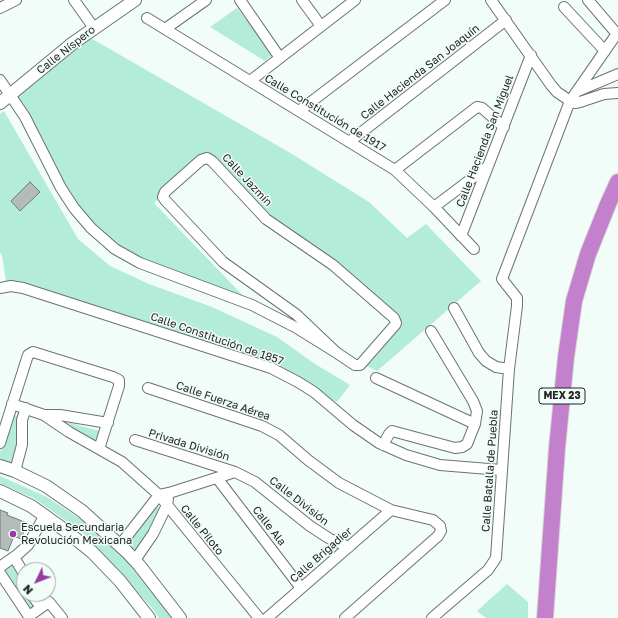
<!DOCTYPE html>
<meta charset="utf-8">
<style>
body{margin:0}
#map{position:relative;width:618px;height:618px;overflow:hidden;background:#f2fcf8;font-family:"Golos Text",sans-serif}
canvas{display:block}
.north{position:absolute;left:16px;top:562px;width:40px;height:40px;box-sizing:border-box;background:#f2fcf8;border:1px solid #9ea6a3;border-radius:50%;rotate:227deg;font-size:11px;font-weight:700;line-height:16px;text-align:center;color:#212523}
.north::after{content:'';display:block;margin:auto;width:14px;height:18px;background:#983ca5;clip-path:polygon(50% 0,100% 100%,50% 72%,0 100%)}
</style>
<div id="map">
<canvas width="618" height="618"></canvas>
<div class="north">N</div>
</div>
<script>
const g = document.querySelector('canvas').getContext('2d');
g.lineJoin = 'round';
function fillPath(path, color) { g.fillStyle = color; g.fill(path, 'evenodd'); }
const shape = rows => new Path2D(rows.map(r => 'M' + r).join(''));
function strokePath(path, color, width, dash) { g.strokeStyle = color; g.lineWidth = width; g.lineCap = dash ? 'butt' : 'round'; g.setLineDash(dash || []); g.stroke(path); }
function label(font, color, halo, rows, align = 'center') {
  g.font = font + ' "Golos Text",sans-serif'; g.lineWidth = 3; g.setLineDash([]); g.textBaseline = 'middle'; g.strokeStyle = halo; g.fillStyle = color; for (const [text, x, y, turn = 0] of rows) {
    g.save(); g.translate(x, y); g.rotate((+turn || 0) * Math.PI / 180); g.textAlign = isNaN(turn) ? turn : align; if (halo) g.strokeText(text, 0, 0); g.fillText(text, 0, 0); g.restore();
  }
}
const green = shape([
 [237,8,273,54,265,61,210,27],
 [89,37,292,154,369,202,407,238,426,224,481,281,377,371,362,364,396,323,333,265,266,219,210,159,200,160,154,203,252,305,115,249,61,188,13,100],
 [4,111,78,239,110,266,149,284,212,307,277,337,315,364,350,385,337,402,271,368,6,282,2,255,0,253,0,114],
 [11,414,17,416,16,429,19,439,12,468,0,464,0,452],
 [58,420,100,431,97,442,68,426],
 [0,476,47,497,98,531,149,584,175,618,159,618,152,608,83,533,35,499,0,483],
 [156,505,162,510,152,523,149,532,136,551,127,543],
 [13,558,24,574,24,594,31,594,41,607,30,615,0,573],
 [507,584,528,602,528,618,486,618,477,611]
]);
const building = shape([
 [30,182,40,192,20,211,11,201,30,182],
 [0,510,8,513,7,515,27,523,21,539,14,536,8,551,0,548,0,510]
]);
const minor = shape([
 [74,0,94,28],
 [240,0,280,58],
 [302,0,321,26],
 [491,0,551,85,557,92,570,101,575,103,580,102,604,94,618,93],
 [588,0,617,34],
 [564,7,605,51],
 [0,8,16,0],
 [147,18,395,170,434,207,474,249],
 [165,29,206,0],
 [0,80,25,117,61,188,74,208,91,228,115,249,140,263,252,305,295,327,337,353,355,365,360,365,395,325,396,323,394,318,333,265,266,219,212,161,207,158,201,160,165,192,163,197,165,200,223,262,297,315,337,353],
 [250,81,355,0],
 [578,91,618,74],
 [299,111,445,0],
 [349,142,506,20],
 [395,170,477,107,482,108,504,127],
 [434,207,487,167],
 [461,236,531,55],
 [0,288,11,286,23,288,271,368,298,382,314,392,353,425,379,443,406,455,440,465,501,470],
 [454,308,479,353,486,361,496,367,509,369],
 [376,378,475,424],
 [148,388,262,426,279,435,308,460,339,483,391,510,433,520,440,526,441,531,438,536,345,618],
 [12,404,44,415,69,432,122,462,159,495,259,618],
 [44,415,60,415,108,423],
 [135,440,235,472,255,482,310,526,330,539,349,547],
 [0,443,28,355,33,352,113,377,119,380,119,386,99,449],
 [383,445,389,434,392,431,455,448,462,447,467,444,475,424,477,411,473,401,431,331],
 [15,471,22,445,22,420,26,408],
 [217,478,301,588],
 [120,545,159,495,169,493,235,472],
 [14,557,24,574],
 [135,560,153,534,167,505,168,499],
 [0,567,18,554,28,545,45,515],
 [0,573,30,618],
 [31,594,41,607],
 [29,616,49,602,62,618],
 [267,618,391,510],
 [432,618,488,570,496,558,509,369,517,306,517,298,502,279,570,101,618,32]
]);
const tertiary = shape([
 [0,103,73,43,135,0],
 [0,466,15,471,46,486,82,511,127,552,139,565,180,618],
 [0,491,31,506,66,531,92,552,120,581,149,618]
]);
const trunk = shape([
 [545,618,557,448,566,357,574,301,588,254,608,204,618,182]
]);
const markers = [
 [13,534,4,"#983ca5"]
];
const shields = [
 [562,396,46]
];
const shieldNames = [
 ["MEX 23",562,396]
];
const streetNames = [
 ["Calle Níspero",66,50,-38],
 ["Calle Hacienda San Joaquín",420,72,-38],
 ["Calle Constitución de 1917",325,113,31],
 ["Calle Hacienda San Miguel",485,141,-69],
 ["Calle Jazmín",247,180,47],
 ["Calle Constitución de 1857",217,339,19],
 ["Calle Fuerza Aérea",223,401,19],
 ["Privada División",189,445,17],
 ["Calle Batalla de Puebla",490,471,-86],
 ["Calle División",299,501,38],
 ["Calle Ala",269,526,52],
 ["Calle Piloto",202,530,51],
 ["Calle Brigadier",321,555,-41]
];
const poiNames = [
 ["Escuela Secundaria",21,528],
 ["Revolución Mexicana",21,541]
];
fillPath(green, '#b4ecda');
fillPath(building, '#b3bcb9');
strokePath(building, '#727b78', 1);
strokePath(minor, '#6b7471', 12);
strokePath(tertiary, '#6b7471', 14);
strokePath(trunk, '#d7d8d7', 18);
strokePath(minor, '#fff', 10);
strokePath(tertiary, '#fff', 12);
strokePath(trunk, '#c380cc', 16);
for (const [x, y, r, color] of markers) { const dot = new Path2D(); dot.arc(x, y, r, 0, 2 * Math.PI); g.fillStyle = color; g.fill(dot); strokePath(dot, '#f2fcf8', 1.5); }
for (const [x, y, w] of shields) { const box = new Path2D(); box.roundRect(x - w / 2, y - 8, w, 16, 3); g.fillStyle = '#f2fcf8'; g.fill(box); strokePath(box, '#212523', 1); }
label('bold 10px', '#212523', null, shieldNames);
label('11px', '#212523', '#f2fcf8', streetNames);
label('11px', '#212523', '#f2fcf8', poiNames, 'left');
</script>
